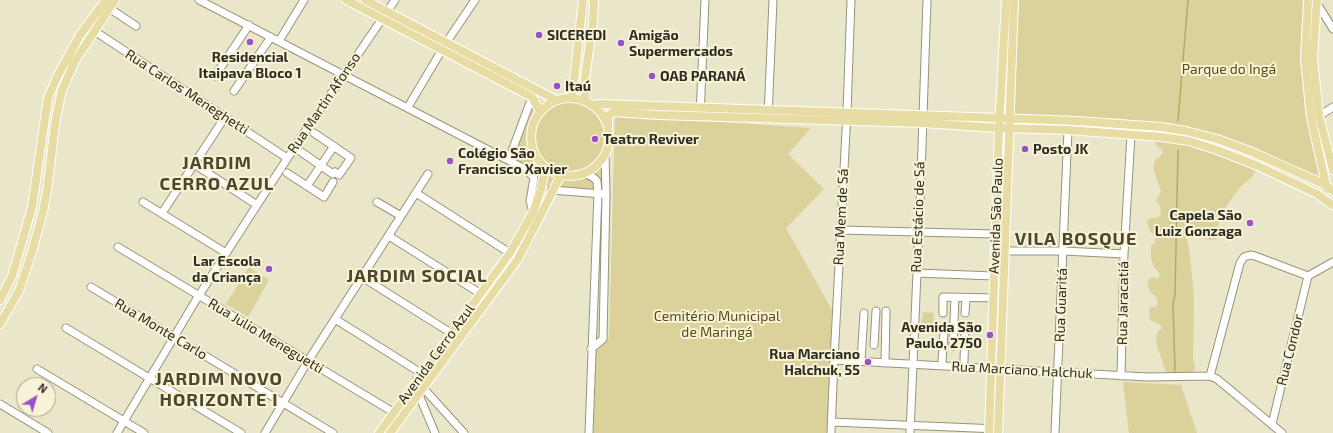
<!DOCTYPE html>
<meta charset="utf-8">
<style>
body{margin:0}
#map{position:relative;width:1333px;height:433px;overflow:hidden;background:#eae6c9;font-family:"Exo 2",sans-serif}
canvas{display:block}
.north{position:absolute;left:16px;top:377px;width:40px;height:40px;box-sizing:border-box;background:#f8f3d6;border:1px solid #a8a48e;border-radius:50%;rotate:38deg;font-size:11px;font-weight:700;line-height:16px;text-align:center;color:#2f2d22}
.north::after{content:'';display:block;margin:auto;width:14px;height:18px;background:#9952c6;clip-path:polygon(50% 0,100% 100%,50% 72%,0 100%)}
</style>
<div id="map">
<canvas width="1333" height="433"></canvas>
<div class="north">N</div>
</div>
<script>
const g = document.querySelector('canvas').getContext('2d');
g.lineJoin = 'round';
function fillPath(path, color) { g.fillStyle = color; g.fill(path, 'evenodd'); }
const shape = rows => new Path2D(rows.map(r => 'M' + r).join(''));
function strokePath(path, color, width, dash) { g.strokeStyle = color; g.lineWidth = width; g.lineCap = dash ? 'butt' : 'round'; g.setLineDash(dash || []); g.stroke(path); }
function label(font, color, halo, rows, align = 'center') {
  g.font = font + ' "Exo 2",sans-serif'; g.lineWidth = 4; g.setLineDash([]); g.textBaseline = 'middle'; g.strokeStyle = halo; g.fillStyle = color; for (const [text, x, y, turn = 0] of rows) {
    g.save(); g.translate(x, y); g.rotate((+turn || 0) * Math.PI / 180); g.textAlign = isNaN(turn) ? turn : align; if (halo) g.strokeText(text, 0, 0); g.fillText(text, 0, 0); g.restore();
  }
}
const green = shape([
 [1016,0,1303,0,1300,59,1306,118,1320,179,1187,130,1010,117],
 [532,97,547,105,556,100,564,99,578,99,591,105,599,112,605,122,608,133,608,143,605,153,606,194,552,190,532,174,509,159],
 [615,115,811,128,788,154,824,189,786,228,832,310,828,433,593,433,596,351,609,338],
 [1151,136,1189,142,1257,167,1253,176,1240,187,1225,208,1216,231,1217,239,1210,240,1186,234,1190,254,1194,300,1193,358,1195,368,1193,373,1169,374,1166,372,1157,346,1156,337,1158,331,1161,329,1161,325,1150,320,1149,314,1150,307,1156,307,1158,303,1156,297,1150,291,1148,287,1148,283,1149,279,1153,277,1158,279,1160,274,1154,267,1151,259,1151,246,1155,242,1156,237,1151,233,1148,226,1147,221,1151,218,1159,217,1161,212,1160,206,1156,201,1161,191,1153,168,1155,160,1159,158,1163,153,1161,149,1157,146],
 [249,267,269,280,248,317,226,304],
 [923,312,934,313,933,326,921,327],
 [1123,382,1181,385,1197,433,1129,433]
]);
const stream = shape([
 [1178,121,1188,0],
 [1175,371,1173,303,1175,295,1178,150]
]);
const minor = shape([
 [199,0,527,170,534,178,530,201,533,212],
 [1316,2,1333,29],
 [109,8,136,26],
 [90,28,287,158],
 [279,41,304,0],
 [215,76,249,25],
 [234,91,271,37],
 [408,107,446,43,475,0],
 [700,116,705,0],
 [1319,116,1333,107],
 [768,117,773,0],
 [294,147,333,174,335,172,339,175,351,158,314,133],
 [509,159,535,89],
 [194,164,257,205],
 [287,173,324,197,333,182],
 [585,173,594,178,597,181,598,193,589,433],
 [307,186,334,146],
 [552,190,602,194],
 [416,193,510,253],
 [143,202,226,253],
 [377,202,401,216],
 [162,213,225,117],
 [840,230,995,234],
 [389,236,481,294],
 [118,247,393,412],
 [1004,251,1063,251,1124,254],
 [917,273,994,276],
 [1308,276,1333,262],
 [362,277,451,333],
 [91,287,333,433],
 [943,313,943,297,999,298],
 [965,313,966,298],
 [335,319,421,373],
 [66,328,241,433],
 [874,345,876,311],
 [953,346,955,297],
 [591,349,603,339,606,194,605,153],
 [834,360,1148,377,1210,376,1217,379,1282,433],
 [861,361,864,313],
 [964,361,965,331],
 [942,362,944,331],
 [885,363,886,311],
 [37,369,144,433],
 [1121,376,1124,254,1131,135],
 [1210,376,1240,263,1244,257,1250,255,1255,256,1308,276],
 [416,380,464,433],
 [416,392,419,395,435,433],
 [0,404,48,433],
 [832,422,998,429],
 [1272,424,1308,276],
 [117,433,196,300,257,205,302,136,395,0],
 [265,433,308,361,428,174],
 [831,433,834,360,847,112,851,0],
 [910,433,920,204,927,0],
 [1055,433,1068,130]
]);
const major = shape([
 [346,0,532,97,540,112],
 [365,0,556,100],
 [1308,0,1305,59,1311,118,1327,189],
 [1317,0,1313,58,1319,116,1333,170],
 [572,98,583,0],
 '531 137a39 39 0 1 1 78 0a39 39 0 1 1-78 0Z',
 [586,102,584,85,593,22,594,0],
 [591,105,600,104,999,118,1077,121,1161,127,1186,131,1217,139,1252,152,1326,185,1333,191],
 [608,133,608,116,613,112,657,115,922,123,999,128,1068,130,1161,137,1189,141,1217,150,1258,166,1317,194,1332,205],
 [0,300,12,276,32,207,48,98,58,75,80,35,106,0],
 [0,324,19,291,32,252,43,212,48,184,55,124,62,90,75,61,115,0],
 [379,433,510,253,533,212,541,189,545,168],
 [390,433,518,259,561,175],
 [989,433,999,128,1006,0],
 [998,433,1014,0]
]);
const markers = [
 [539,35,4,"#9952c6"],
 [250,42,4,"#9952c6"],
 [621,43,4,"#9952c6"],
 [652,76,4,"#9952c6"],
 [557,86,4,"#9952c6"],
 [595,139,4,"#9952c6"],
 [1025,149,4,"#9952c6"],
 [450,161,4,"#9952c6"],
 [1250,223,4,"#9952c6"],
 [269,269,4,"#9952c6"],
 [990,335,4,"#9952c6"],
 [868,362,4,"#9952c6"]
];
const poiNames = [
 ["SICEREDI",547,35],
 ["Amigão",629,35],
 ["Supermercados",629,51],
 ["Residencial",250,57,"center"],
 ["Itaipava Bloco 1",250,73,"center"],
 ["OAB PARANÁ",660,76],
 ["Itaú",565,86],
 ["Teatro Reviver",603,139],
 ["Posto JK",1033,149],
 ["Colégio São",458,153],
 ["Francisco Xavier",458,169],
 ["Capela São",1242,215,"right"],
 ["Luiz Gonzaga",1242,231,"right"],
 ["Lar Escola",261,261,"right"],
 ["da Criança",261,277,"right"],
 ["Avenida São",982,327,"right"],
 ["Paulo, 2750",982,343,"right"],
 ["Rua Marciano",860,354,"right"],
 ["Halchuk, 55",860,370,"right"]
];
const parkNames = [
 ["Parque do Ingá",1229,69],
 ["Cemitério Municipal",717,316],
 ["de Maringá",717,332]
];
const streetNames = [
 ["Rua Carlos Meneghetti",187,92,33],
 ["Rua Martin Afonso",324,103,-56],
 ["Avenida São Paulo",996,216,-88],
 ["Rua Mem de Sá",841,217,-87],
 ["Rua Estácio de Sá",918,217,-88],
 ["Rua Jaracatiá",1123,303,-89],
 ["Rua Guaritá",1061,305,-88],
 ["Rua Monte Carlo",161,329,31],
 ["Rua Julio Meneguetti",266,336,31],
 ["Rua Condor",1290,350,-76],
 ["Avenida Cerro Azul",436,354,-54],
 ["Rua Marciano Halchuk",1022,370,3]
];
const districtNames = [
 ["JARDIM",217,163],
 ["CERRO AZUL",217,184],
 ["VILA BOSQUE",1076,239],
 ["JARDIM SOCIAL",417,276],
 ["JARDIM NOVO",219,379],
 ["HORIZONTE I",219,400]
];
fillPath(green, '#dbd29b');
strokePath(stream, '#b5a963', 1.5);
strokePath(minor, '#989479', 9);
strokePath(major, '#fff', 10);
strokePath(minor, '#fff', 7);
strokePath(major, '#e7dda4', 8);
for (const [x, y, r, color] of markers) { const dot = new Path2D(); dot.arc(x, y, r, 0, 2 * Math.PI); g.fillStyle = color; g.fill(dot); strokePath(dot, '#f8f3d6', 1.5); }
label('bold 14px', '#2f2d22', '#f8f3d6', poiNames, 'left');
label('14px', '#564d17', '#f8f3d6', parkNames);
label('14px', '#2f2d22', '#f8f3d6', streetNames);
g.letterSpacing = '1px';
label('bold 18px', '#4c482f', '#f8f3d6', districtNames);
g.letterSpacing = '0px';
</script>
